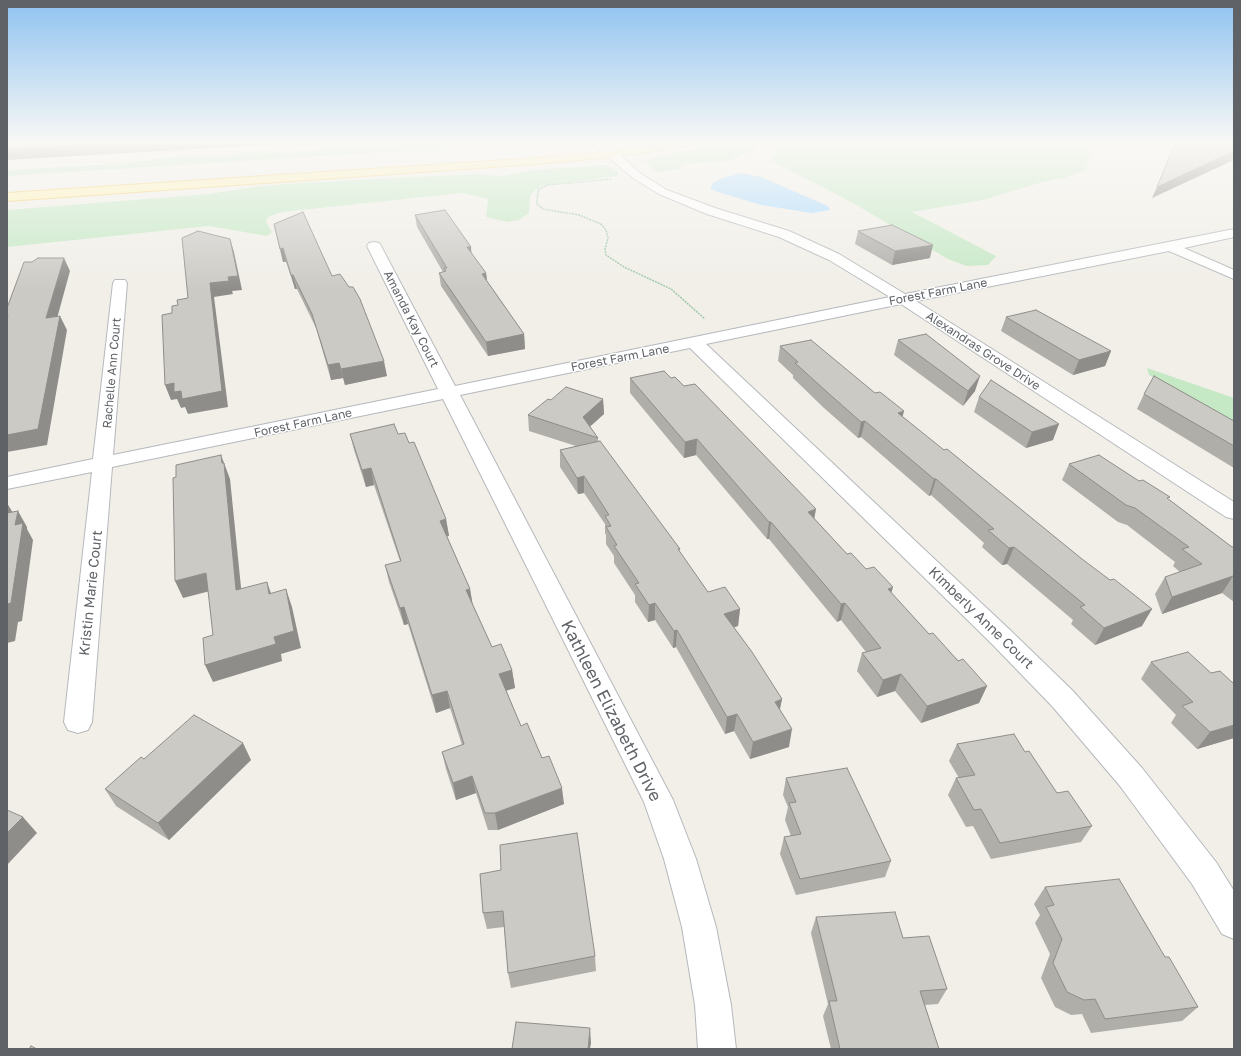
<!DOCTYPE html>
<style>
body{margin:0}
#map{position:relative;width:1241px;height:1056px;overflow:hidden;background:#f1efe8;font-family:"Golos Text",sans-serif}
canvas{display:block}
.frame{position:absolute;inset:0;border:8px solid #5f6368;pointer-events:none}
</style>
<div id="map">
<canvas width="1241" height="1056"></canvas>
<div class="frame"></div>
</div>
<script>
const g = document.querySelector('canvas').getContext('2d');
g.lineJoin = 'round';
function fillPath(path, color) { g.fillStyle = color; g.fill(path, 'evenodd'); }
const shape = rows => new Path2D(rows.map(r => 'M' + r).join(''));
function strokePath(path, color, width, dash) { g.strokeStyle = color; g.lineWidth = width; g.lineCap = dash ? 'butt' : 'round'; g.setLineDash(dash || []); g.stroke(path); }
function label(font, color, halo, rows, align = 'center') {
  g.font = font + ' "Golos Text",sans-serif'; g.lineWidth = 3; g.setLineDash([]); g.textBaseline = 'middle'; g.strokeStyle = halo; g.fillStyle = color; for (const [text, x, y, turn = 0] of rows) {
    g.save(); g.translate(x, y); g.rotate((+turn || 0) * Math.PI / 180); g.textAlign = isNaN(turn) ? turn : align; if (halo) g.strokeText(text, 0, 0); g.fillText(text, 0, 0); g.restore();
  }
}
const green = shape([
 [335,143,532,143,7,176,7,170,115,164,172,157,318,150],
 [728,143,755,143,757,147,754,151,727,161,685,164,678,169,665,171,657,172,645,161,663,155],
 [782,143,1079,143,1091,150,1088,159,1087,170,1068,177,1039,183,983,200,912,212,996,256,988,265,967,266,948,259,853,203,770,160],
 [606,165,619,172,617,176,544,185,535,190,530,196,529,213,519,220,507,222,486,217,488,199,462,193,282,212,268,217,266,222,272,232,267,236,209,226,7,247,7,210,209,194,254,187,300,183,476,174,502,176,532,170],
 [1147,368,1234,398,1234,423,1149,375]
]);
const water = shape([
 [741,173,761,177,828,206,830,210,812,213,761,205,715,191,710,188,713,183,722,178]
]);
const path = shape([
 [611,179,547,185,538,190,537,204,543,209,579,215,601,224,606,230,608,238,605,249,606,255,624,267,671,289,705,319]
]);
const minor = shape([
 [592,143,603,143,617,152,641,174,667,190,715,208,789,231,839,254,905,294,1234,229,1234,237,1184,248,1234,270,1234,279,1169,251,916,301,1234,502,1234,519,1226,517,901,304,706,344,1010,630,1072,690,1142,768,1216,862,1234,891,1234,939,1222,934,1192,884,1120,786,1052,706,992,644,690,348,460,395,673,800,696,859,716,927,731,1005,736,1049,698,1049,695,1005,682,927,664,859,644,802,443,399,112,467,92,722,88,730,78,733,68,730,64,722,92,472,7,489,7,477,93,459,113,283,115,280,125,280,127,283,113,455,438,389,367,246,369,243,374,242,379,243,381,246,455,386,890,297,829,260,779,237,707,214,659,194,633,178,592,143]
]);
const major = shape([
 [670,143,692,143,687,146,613,157,536,164,7,201,7,193,536,158,613,151,670,143]
]);
const wall = shape([
 [415,215,471,247,471,253,486,273,487,281,524,334,525,349,488,356,441,286,439,273,443,272,417,227],
 [274,224,332,276,387,376,345,385,343,378,331,380,316,328,297,289,295,289,286,262,283,262],
 [858,231,930,258,892,265,855,244],
 [1006,317,1111,351,1105,366,1073,375,1001,331],
 [898,340,975,391,963,406,894,355],
 [780,346,902,416,1142,626,1095,645,1071,624,1073,620,1007,564,1002,565,982,547,984,543,931,495,929,496,861,437,858,438,824,408,793,378,793,375,778,361],
 [630,378,671,378,684,386,814,518,847,554,866,569,891,593,929,634,987,686,979,703,921,723,895,691,877,697,857,671,862,653,866,652,841,620,837,622,769,539,767,539,696,455,684,458,630,393],
 [1144,394,1234,421,1234,468,1137,409],
 [979,397,1053,440,1026,448,974,412],
 [603,399,604,414,590,426,598,438,598,441,680,549,679,551,708,592,740,609,738,626,734,627,782,699,780,709,789,747,750,759,734,731,725,734,676,647,673,648,655,620,648,622,635,602,635,595,614,563,614,556,606,544,606,535,605,533,605,524,584,493,578,494,560,467,560,450,576,446,529,431,528,415,551,400],
 [350,434,398,434,409,443,446,519,449,536,447,536,470,589,472,603,492,647,512,670,515,688,506,690,521,726,542,758,564,804,498,830,488,830,476,793,456,800,446,769,442,752,462,745,450,708,436,713,408,624,404,625,389,582,385,565,400,561,374,485,366,487,354,450],
 [1069,464,1139,481,1168,500,1232,547,1234,547,1234,602,1222,593,1162,614,1155,594,1165,577,1180,572,1173,566,1175,562,1127,525,1118,522,1062,480],
 [1151,662,1211,673,1234,684,1234,738,1197,749,1171,723,1176,715,1141,679],
 [957,744,1025,752,1057,793,1092,826,1081,842,991,859,973,826,966,827,948,795,956,778,959,778,949,761],
 [144,759,251,760,169,840,116,806,105,789],
 [786,778,891,861,885,877,796,895,780,854,784,837,791,836,785,820,788,807,783,795],
 [480,874,595,956,596,971,511,988,508,973,504,927,487,929,483,913],
 [1045,887,1165,957,1198,1007,1182,1021,1091,1033,1082,1014,1071,1015,1055,1007,1041,978,1050,954,1035,923,1040,915,1034,904],
 [816,917,903,938,947,989,938,1004,925,1005,939,1049,831,1049,823,1016,828,1004,811,933]
]);
const shadedWall = shape([
 [117,143,298,143,7,160,7,149],
 [1234,151,1234,160,1152,198,1157,187],
 [230,239,234,252,242,290,232,291,233,294,214,297,228,407,188,414,185,407,181,408,177,399,171,400,165,385,210,283,228,277],
 [933,245,930,258,892,265,895,251],
 [467,247,471,247,472,260],
 [283,248,286,262,283,262,280,249],
 [64,258,70,271,53,333,46,318],
 [486,273,488,287,482,274],
 [291,275,293,275,297,289,295,289],
 [60,316,67,330,47,445,7,452,7,435],
 [524,334,525,349,488,356,486,342],
 [1111,351,1105,366,1073,375,1079,360],
 [384,361,387,376,345,385,341,369],
 [339,363,343,378,331,380,328,365],
 [980,376,975,391,963,406,968,391],
 [603,399,604,414,584,432,583,417],
 [904,411,900,427,898,413],
 [865,421,861,437,858,438,861,422],
 [1059,424,1053,440,1026,448,1032,432],
 [697,439,696,455,684,458,685,442],
 [221,455,230,479,243,607,236,590],
 [371,468,374,485,366,487,362,470],
 [584,476,584,493,578,494,577,478],
 [934,479,936,479,931,495,929,496],
 [7,503,16,518,18,511,27,527,27,529,33,540,22,621,18,622,15,641,7,643],
 [816,509,813,526,808,512],
 [446,519,449,536,443,537,440,521],
 [769,522,771,522,769,539,767,539],
 [1014,547,1007,564,1002,565,1009,548],
 [206,573,214,590,183,598,175,581],
 [1233,576,1222,593,1162,614,1172,597],
 [267,582,273,599,269,594],
 [893,587,888,605,888,589],
 [286,589,292,607,301,648,281,654,282,661,213,682,205,665,274,637],
 [470,589,473,606,466,590],
 [655,603,655,620,648,622,649,605],
 [845,603,841,620,837,622,841,604],
 [404,607,408,624,404,625,400,608],
 [740,609,738,626,722,631,724,614],
 [1152,609,1142,626,1095,645,1104,628],
 [677,630,676,647,673,648,674,631],
 [512,670,515,688,502,692,499,674],
 [901,674,895,691,877,697,883,680],
 [987,686,979,703,921,723,927,706],
 [447,691,450,708,436,713,432,695],
 [782,699,778,717,775,702],
 [737,714,734,731,725,734,727,717],
 [1234,725,1234,738,1197,749,1210,732],
 [792,729,789,747,750,759,753,742],
 [243,743,251,760,169,840,158,823],
 [472,776,476,793,456,800,453,783],
 [562,788,564,804,498,830,495,813],
 [23,817,37,833,7,865,7,833],
 [590,1028,591,1043,590,1049,588,1049]
]);
const building = shape([
 [7,143,117,143,7,149,7,143],
 [1175,143,1234,143,1234,151,1157,187,1175,143],
 [445,210,471,247,467,247,486,273,482,274,524,334,486,342,439,273,446,271,444,268,447,268,415,215,445,210],
 [303,212,332,276,340,274,349,287,353,287,360,299,384,361,341,369,339,363,328,365,312,314,293,275,291,275,283,248,280,249,274,224,303,212],
 [892,225,933,245,895,251,858,231,892,225],
 [198,231,230,239,238,276,228,277,229,281,210,283,222,391,182,399,181,391,174,392,174,383,165,385,162,315,172,313,172,306,178,305,177,300,188,298,182,238,198,231],
 [38,258,64,258,46,318,60,316,38,429,7,435,7,318,8,315,7,315,7,308,24,262,32,262,38,258],
 [1036,310,1111,351,1079,360,1006,317,1036,310],
 [926,334,980,376,968,391,898,340,926,334],
 [811,340,875,393,880,392,904,411,898,413,944,450,947,449,1082,559,1110,580,1114,579,1152,609,1104,628,1080,607,1085,605,1014,547,1009,548,988,530,994,529,936,479,934,479,865,421,861,422,827,392,795,363,798,362,780,346,811,340],
 [664,371,671,378,675,377,684,386,695,384,816,509,808,512,847,554,851,553,866,569,874,567,893,587,888,589,929,634,933,633,958,661,963,659,987,686,927,706,901,674,883,680,862,653,881,648,845,603,841,604,771,522,769,522,697,439,685,442,630,378,664,371],
 [1154,376,1234,421,1234,446,1144,394,1154,376],
 [991,380,1059,424,1032,432,979,397,991,380],
 [566,387,603,399,583,417,598,438,528,415,548,399,551,400,566,387],
 [394,424,398,434,405,433,409,443,414,442,446,519,440,521,470,589,466,590,492,647,501,644,512,670,499,674,521,726,527,723,542,758,549,756,562,788,495,813,485,813,472,776,453,783,442,752,464,744,447,691,432,695,404,607,400,608,385,565,401,561,371,468,362,470,350,434,394,424],
 [600,441,680,549,678,549,708,592,725,587,740,609,724,614,752,652,782,699,775,702,792,729,753,742,737,714,727,717,677,630,674,631,655,603,649,605,635,584,639,583,614,546,617,545,606,527,611,526,605,516,609,515,584,476,577,478,560,450,600,441],
 [221,455,222,463,224,463,236,590,267,582,269,594,286,589,294,631,274,637,276,644,205,665,203,638,213,635,206,573,175,581,173,478,176,477,176,465,221,455],
 [1099,455,1139,481,1143,480,1170,497,1167,498,1232,547,1234,547,1234,577,1233,576,1172,597,1165,577,1202,564,1182,549,1189,547,1135,508,1126,505,1069,464,1099,455],
 [18,511,15,525,23,523,11,603,7,604,7,513,18,511],
 [1188,652,1211,673,1220,671,1234,684,1234,725,1210,732,1182,706,1193,702,1151,662,1188,652],
 [194,715,243,743,158,823,105,789,141,757,144,759,194,715],
 [1014,734,1025,752,1029,751,1057,793,1068,791,1092,826,1000,843,981,809,974,810,956,778,975,775,957,744,1014,734],
 [847,768,891,861,800,879,784,837,801,834,789,803,796,802,786,778,847,768],
 [7,810,23,817,7,833,7,810],
 [577,833,595,956,508,973,503,911,483,913,480,874,501,870,500,845,577,833],
 [1119,879,1165,957,1169,957,1198,1007,1105,1019,1095,999,1084,1000,1067,992,1053,963,1062,939,1046,907,1054,905,1045,887,1119,879],
 [895,912,903,938,929,936,947,989,920,991,939,1049,840,1049,829,1001,837,1001,816,917,895,912],
 [516,1022,590,1028,588,1049,512,1049,516,1022],
 [31,1046,37,1049,29,1049,31,1046]
]);
const farStreetnames = [
 ["Forest Farm Lane",938,292,-11],
 ["Amanda Kay Court",411,319,63],
 ["Alexandras Grove Drive",983,351,33],
 ["Forest Farm Lane",620,358,-11],
 ["Rachelle Ann Court",112,373,-85],
 ["Forest Farm Lane",303,423,-12]
];
const streetNames = [
 ["Kristin Marie Court",91,593,-84],
 ["Kimberly Anne Court",981,618,44]
];
const nearStreetnames = [
 ["Kathleen Elizabeth Drive",611,711,63]
];
fillPath(green, '#c5e8c5');
fillPath(water, '#aadaff');
strokePath(minor, '#b5b8bc', 2);
strokePath(major, '#f2c960', 2);
strokePath(path, '#9cc7a9', 1.5, [2, 1]);
fillPath(minor, '#fff');
fillPath(major, '#fff2af');
fillPath(wall, '#afaea9');
fillPath(shadedWall, '#8f8d8a');
fillPath(building, '#cccac5');
strokePath(building, '#8f8d8a', 1);
const sky = g.createLinearGradient(0, 0, 0, 290);
sky.addColorStop(0, '#8fc3f1');
sky.addColorStop(0.49, '#f9f8f5');
sky.addColorStop(1, '#f9f8f500');
g.fillStyle = sky;
g.fillRect(0, 0, 1241, 290);
label('12px', '#5f6368', '#fff', farStreetnames);
label('14px', '#5f6368', '#fff', streetNames);
label('17px', '#5f6368', '#fff', nearStreetnames);
</script>
